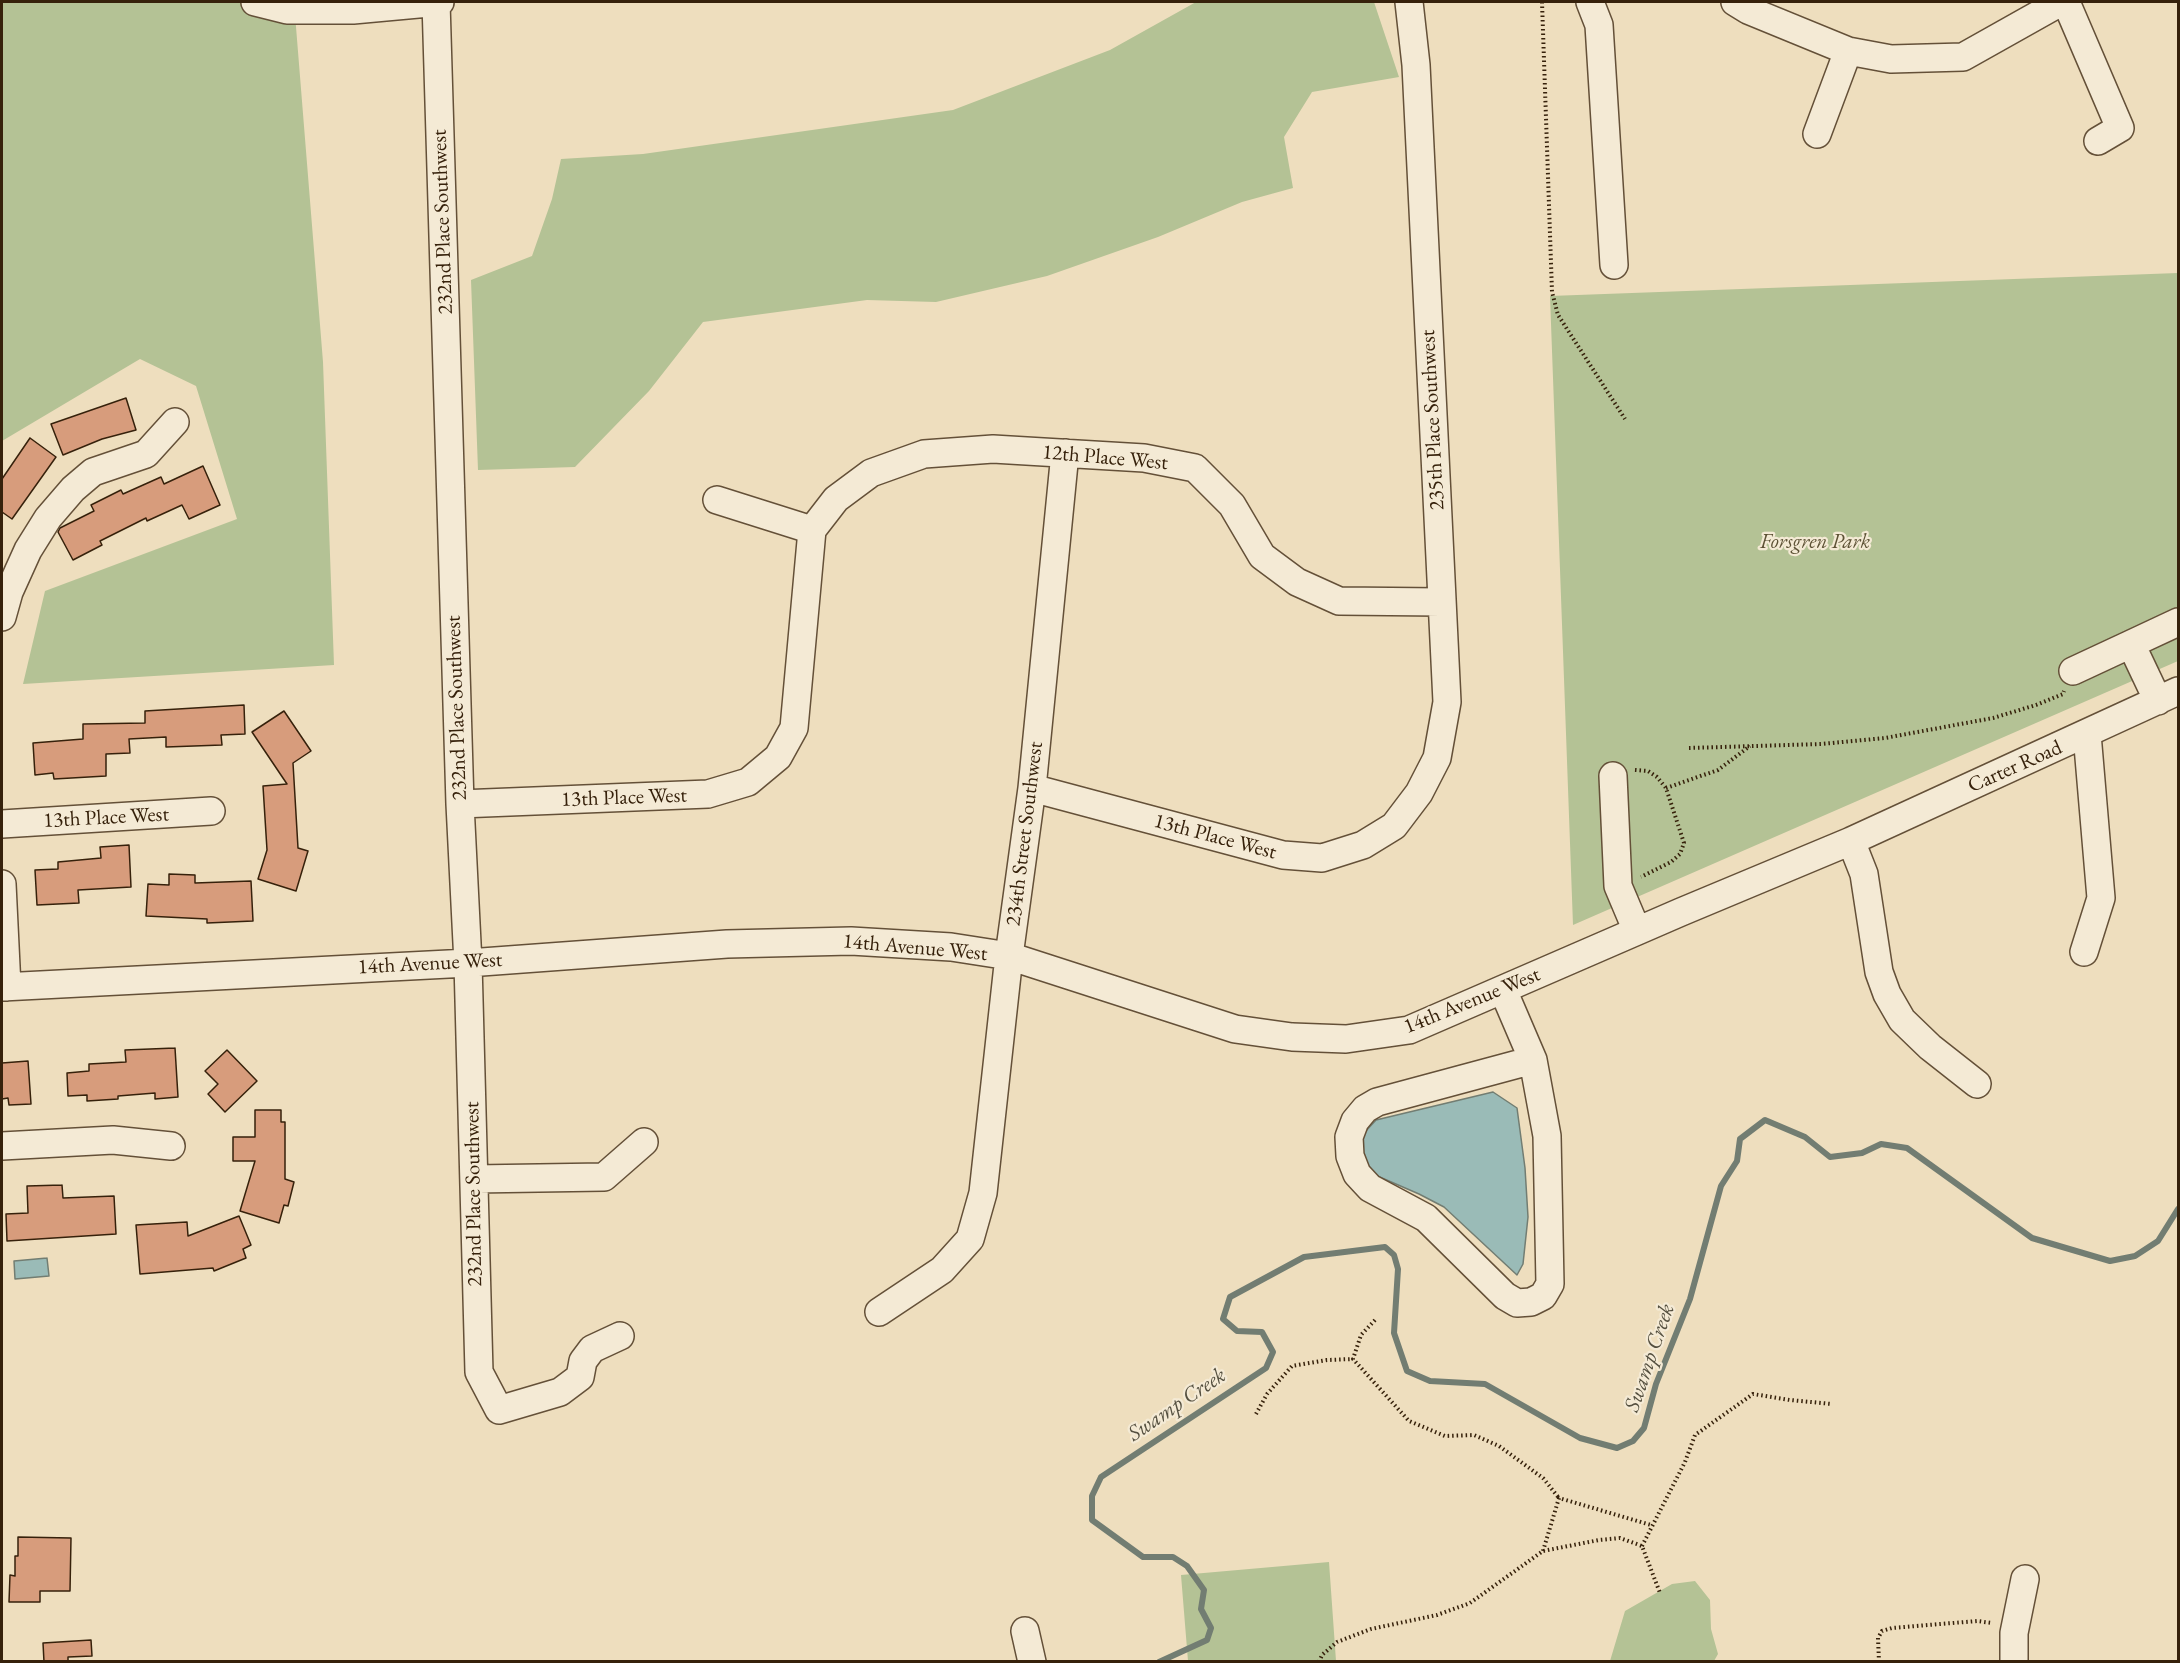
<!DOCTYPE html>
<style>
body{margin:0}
#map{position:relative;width:2180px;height:1663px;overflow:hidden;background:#eedebe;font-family:"EB Garamond",serif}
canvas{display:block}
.frame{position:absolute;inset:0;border:3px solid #36210b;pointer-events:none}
</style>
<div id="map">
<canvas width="2180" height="1663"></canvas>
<div class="frame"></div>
</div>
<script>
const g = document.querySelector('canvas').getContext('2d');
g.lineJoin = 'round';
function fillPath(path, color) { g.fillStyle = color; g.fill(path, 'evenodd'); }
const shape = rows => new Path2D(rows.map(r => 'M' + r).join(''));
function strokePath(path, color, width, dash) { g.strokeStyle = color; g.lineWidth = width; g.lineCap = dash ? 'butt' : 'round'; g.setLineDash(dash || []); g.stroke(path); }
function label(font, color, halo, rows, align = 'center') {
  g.font = font + ' "EB Garamond",serif'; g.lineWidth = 4.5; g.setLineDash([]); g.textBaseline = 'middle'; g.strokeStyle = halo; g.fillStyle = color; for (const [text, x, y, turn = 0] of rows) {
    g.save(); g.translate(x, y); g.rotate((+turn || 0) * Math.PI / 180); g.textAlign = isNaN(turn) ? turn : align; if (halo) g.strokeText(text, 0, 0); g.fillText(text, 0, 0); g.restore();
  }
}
const green = shape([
 [2,2,294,2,323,362,334,665,23,684,45,591,237,519,196,386,140,359,2,441],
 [1196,2,1374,2,1399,77,1312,92,1284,137,1293,188,1242,202,1158,237,1047,276,936,302,867,300,703,322,649,391,575,467,478,470,471,280,532,256,552,199,561,159,643,154,953,110,1110,50],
 [2178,273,2178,661,1573,925,1550,296],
 [1329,1562,1336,1661,1188,1661,1181,1575],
 [1695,1581,1710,1600,1711,1629,1718,1654,1714,1661,1610,1661,1625,1611,1672,1584]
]);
const water = shape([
 [1493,1092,1517,1108,1525,1168,1528,1217,1523,1264,1517,1275,1444,1207,1419,1194,1375,1175,1365,1162,1360,1148,1364,1133,1376,1120,1493,1092],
 [47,1258,49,1276,15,1279,14,1261,47,1258]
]);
const stream = shape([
 [1159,1662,1207,1640,1211,1628,1201,1609,1204,1590,1187,1566,1173,1557,1143,1557,1092,1520,1092,1496,1101,1477,1266,1368,1273,1352,1262,1332,1237,1331,1223,1319,1230,1297,1304,1257,1385,1247,1394,1255,1398,1269,1394,1333,1407,1371,1430,1381,1485,1384,1580,1438,1617,1448,1633,1441,1644,1428,1656,1384,1690,1299,1721,1186,1737,1161,1740,1139,1765,1120,1805,1137,1830,1157,1862,1153,1881,1144,1907,1148,2032,1238,2110,1261,2135,1256,2158,1241,2178,1209]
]);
const building = shape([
 [126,398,136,430,102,439,63,455,51,424,126,398],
 [30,438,56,457,12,519,2,512,2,479,30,438],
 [203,466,220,505,189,519,182,505,147,521,146,518,100,541,102,545,73,560,58,532,60,528,94,511,91,505,121,490,123,494,161,477,164,484,203,466],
 [244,705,245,734,221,735,222,745,166,747,166,737,129,739,130,753,106,754,106,776,54,779,53,773,35,775,33,743,83,739,83,724,145,723,145,711,244,705],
 [284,711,311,751,293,763,298,848,308,851,296,891,258,879,267,850,263,786,287,784,252,732,284,711],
 [129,845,131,887,78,890,79,903,37,905,35,870,58,869,58,862,101,858,100,847,129,845],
 [169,874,195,875,195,883,251,881,253,921,207,923,207,919,146,916,148,884,169,885,169,874],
 [175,1048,178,1097,155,1099,155,1093,118,1096,118,1099,87,1101,87,1095,68,1096,67,1073,89,1071,89,1064,126,1062,125,1050,175,1048],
 [227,1050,257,1081,225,1112,208,1094,218,1084,205,1071,227,1050],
 [28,1061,31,1104,9,1105,8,1098,2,1099,2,1063,28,1061],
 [255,1110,281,1110,281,1122,285,1122,285,1179,294,1182,288,1206,284,1205,279,1223,240,1211,255,1161,233,1161,233,1137,255,1137,255,1110],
 [62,1185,63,1198,114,1196,116,1234,7,1241,6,1214,28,1213,27,1186,62,1185],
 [239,1216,251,1245,243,1249,246,1258,214,1271,213,1268,140,1274,136,1225,187,1222,188,1236,239,1216],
 [18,1537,71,1538,70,1591,40,1591,40,1602,9,1602,10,1575,15,1576,15,1556,18,1556,18,1537],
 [91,1640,92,1656,68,1657,68,1662,44,1662,43,1643,91,1640]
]);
const path = shape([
 [1542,2,1552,292,1558,315,1625,419],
 [1689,748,1821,744,1885,738,1993,718,2036,705,2063,694,2064,691],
 [1635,770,1648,771,1657,777,1666,788,1684,843,1680,854,1671,862,1641,877],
 [1666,788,1718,770,1750,746],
 [1375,1320,1361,1335,1353,1359,1409,1421,1445,1436,1474,1435,1499,1446,1543,1478,1559,1498],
 [1256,1414,1267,1394,1292,1366,1327,1360,1353,1359],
 [1642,1546,1685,1462,1695,1435,1753,1394,1790,1400,1832,1404],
 [1543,1551,1559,1498,1651,1525],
 [1319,1662,1322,1655,1337,1642,1371,1629,1437,1615,1470,1603,1543,1551,1599,1540,1620,1538,1642,1546,1660,1593],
 [1879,1662,1878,1638,1882,1631,1892,1628,1977,1621,1992,1623]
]);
const minor = shape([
 [255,2,287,10,353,10,440,2],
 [436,2,460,804,468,963,479,1372,499,1410,560,1392,580,1377,583,1361,592,1349,620,1336],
 [1590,2,1599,25,1614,265],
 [1735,2,1748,10,1848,51,1891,59,1963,57,2061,2],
 [2066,2,2120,128,2098,141],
 [1817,134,1848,51],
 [717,500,812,530],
 [812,530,836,499,871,473,924,454,993,449,1144,458,1195,468,1232,505,1262,556,1297,582,1339,601,1441,602],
 [2,617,9,592,28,550,48,518,73,489,93,472,146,454,175,422],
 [2073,671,2131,644],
 [2158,701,2131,644,2178,622],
 [1613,776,1618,886,1637,931],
 [1032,788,1283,855,1322,858,1363,845,1394,826,1419,793,1437,758,1447,702,1416,65,1409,2],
 [460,804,708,794,748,782,778,757,794,728,812,530],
 [2,824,211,811],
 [1851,841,1864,874,1879,972,1887,994,1902,1020,1930,1047,1977,1084],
 [2,884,7,987],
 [2084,952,2101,898,2087,734],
 [2,987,468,963,727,944,851,941,951,947,1009,956,1235,1029,1292,1037,1346,1039,1409,1030,1681,912,1851,841,2178,691],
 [1503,990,1533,1060,1547,1136,1550,1284,1543,1296,1531,1302,1517,1303,1505,1296,1426,1218,1370,1188,1357,1174,1350,1156,1349,1137,1355,1121,1365,1109,1377,1102,1533,1060],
 [2,1146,113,1140,171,1146],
 [474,1179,604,1177,644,1142],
 [879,1312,942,1270,970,1239,983,1193,1009,956,1032,788,1065,453],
 [1025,1631,1032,1662],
 [2014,1662,2014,1633,2025,1579]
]);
const streetNames = [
 ["232nd Place Southwest",443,222,-92],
 ["235th Place Southwest",1433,420,-93],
 ["12th Place West",1105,458,5],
 ["232nd Place Southwest",457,708,-92],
 ["Carter Road",2015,767,-24],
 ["13th Place West",624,798,-2],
 ["13th Place West",106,818,-3],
 ["234th Street Southwest",1025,834,-83],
 ["13th Place West",1215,837,15],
 ["14th Avenue West",915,948,5],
 ["14th Avenue West",430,964,-3],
 ["14th Avenue West",1472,1001,-22],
 ["232nd Place Southwest",474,1194,-91]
];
const parkNames = [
 ["Forsgren Park",1815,542]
];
const waterNames = [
 ["Swamp Creek",1650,1358,-71],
 ["Swamp Creek",1177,1405,-34]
];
fillPath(green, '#b4c295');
fillPath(water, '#9abbb7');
strokePath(water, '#727d72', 1.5);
strokePath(stream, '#727d72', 6);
fillPath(building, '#d79c7c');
strokePath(building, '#36210b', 1.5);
strokePath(minor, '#645038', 30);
strokePath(path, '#36210b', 4, [1.5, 3]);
strokePath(minor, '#f4ead5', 27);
label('21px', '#36210b', '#f4ead5', streetNames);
label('italic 21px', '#5c5134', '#f4ead5', parkNames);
label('italic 22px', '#544f3f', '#f4ead5', waterNames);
</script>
